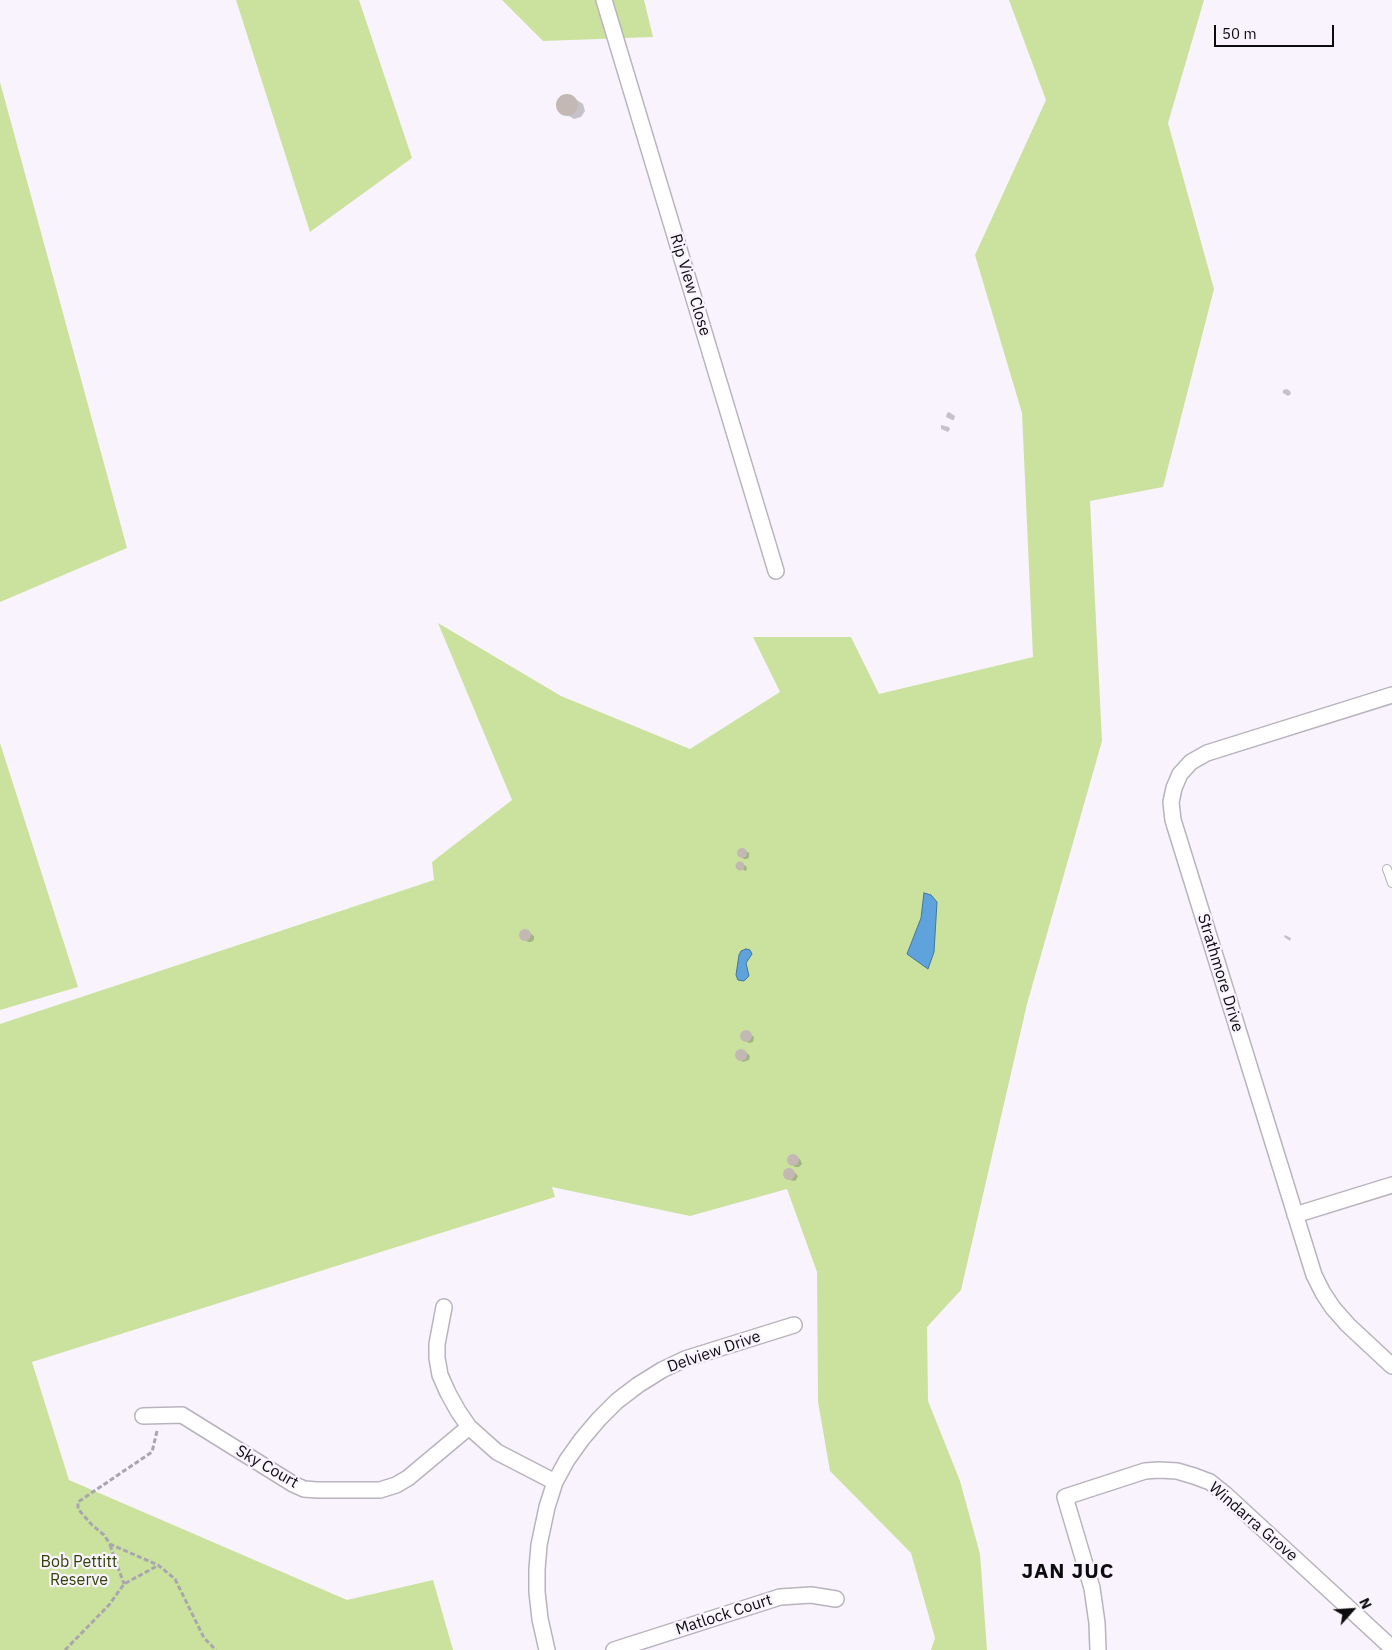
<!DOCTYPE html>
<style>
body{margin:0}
#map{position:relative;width:1392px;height:1650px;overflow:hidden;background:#f8f3fd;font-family:"IBM Plex Sans",sans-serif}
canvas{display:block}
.north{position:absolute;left:1327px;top:1585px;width:50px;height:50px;-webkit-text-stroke:4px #f8f3fd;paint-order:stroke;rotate:64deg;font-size:14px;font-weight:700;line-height:20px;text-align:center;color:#0c0b0e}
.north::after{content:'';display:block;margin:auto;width:18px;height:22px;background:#0c0b0e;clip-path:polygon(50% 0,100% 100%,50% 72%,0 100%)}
.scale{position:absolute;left:1214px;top:25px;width:120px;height:22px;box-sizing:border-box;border:2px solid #0c0b0e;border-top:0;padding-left:6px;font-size:15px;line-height:18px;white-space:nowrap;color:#0c0b0e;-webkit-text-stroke:4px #f8f3fd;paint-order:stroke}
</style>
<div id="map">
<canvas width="1392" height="1650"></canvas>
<div class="north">N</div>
<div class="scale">50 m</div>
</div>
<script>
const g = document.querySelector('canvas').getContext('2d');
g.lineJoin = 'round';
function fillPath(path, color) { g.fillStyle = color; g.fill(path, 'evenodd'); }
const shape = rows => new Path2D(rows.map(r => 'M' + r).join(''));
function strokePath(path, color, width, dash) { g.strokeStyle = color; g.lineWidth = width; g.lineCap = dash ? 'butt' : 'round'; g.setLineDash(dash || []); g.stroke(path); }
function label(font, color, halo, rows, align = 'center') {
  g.font = font + ' "IBM Plex Sans",sans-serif'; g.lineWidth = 4.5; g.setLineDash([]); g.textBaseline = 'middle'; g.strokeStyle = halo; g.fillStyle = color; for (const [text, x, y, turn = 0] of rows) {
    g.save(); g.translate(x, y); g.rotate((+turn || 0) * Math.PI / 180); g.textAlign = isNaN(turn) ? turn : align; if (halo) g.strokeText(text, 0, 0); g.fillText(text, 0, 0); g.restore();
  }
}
const green = shape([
 [236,0,359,0,412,158,310,232],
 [502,0,644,0,653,37,543,41],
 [1009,0,1204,0,1168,123,1214,289,1163,487,1090,501,1102,741,1027,1004,961,1290,927,1327,928,1401,960,1481,980,1554,987,1650,931,1650,935,1638,911,1553,830,1471,818,1402,817,1272,787,1189,690,1216,552,1187,555,1197,32,1362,69,1480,347,1600,433,1580,453,1650,0,1650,0,1024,434,880,432,862,512,800,438,623,561,696,690,749,780,692,753,637,851,637,879,694,1033,657,1022,413,975,255,1046,100],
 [0,82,127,548,0,602],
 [0,743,78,987,0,1010]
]);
const water = shape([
 [924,893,931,895,937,902,934,952,928,969,907,954,921,918,924,893],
 [746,949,750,950,752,954,746,963,749,976,744,981,738,980,736,975,739,955,741,951,746,949]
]);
const shadow = shape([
 [569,95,583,104,585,111,581,117,574,119,559,110,558,103,562,97],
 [1287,389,1290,391,1291,394,1288,396,1283,393,1283,390],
 [949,412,955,416,954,420,952,420,946,417,947,413],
 [941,425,949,427,950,429,948,432,941,429],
 [743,849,749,853,749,857,747,859,744,859,739,854,740,850],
 [738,863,746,866,747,868,746,871,737,867],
 [523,931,527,931,534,936,534,940,531,942,528,942,521,936],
 [1285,935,1291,938,1290,941,1284,937],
 [744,1032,748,1032,754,1037,753,1042,749,1043,742,1039,741,1035],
 [739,1051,747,1053,750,1056,749,1060,743,1062,740,1060,737,1056],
 [792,1156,800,1159,802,1164,799,1167,795,1167,788,1161,789,1159],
 [788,1170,795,1173,798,1176,796,1180,794,1181,786,1179,784,1175,785,1172]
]);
const building = shape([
 '556 105a11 11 0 1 1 22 0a11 11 0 1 1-22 0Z',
 '737 853a5 5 0 1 1 10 0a5 5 0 1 1-10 0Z',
 '735.5 866a4.5 4.5 0 1 1 9 0a4.5 4.5 0 1 1-9 0Z',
 '519 935a6 6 0 1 1 12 0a6 6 0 1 1-12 0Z',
 '740 1036a6 6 0 1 1 12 0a6 6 0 1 1-12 0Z',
 '735 1055a6 6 0 1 1 12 0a6 6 0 1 1-12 0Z',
 '787 1160a6 6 0 1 1 12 0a6 6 0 1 1-12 0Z',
 '783 1174a6 6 0 1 1 12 0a6 6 0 1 1-12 0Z'
]);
const path = shape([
 [157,1431,152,1452,78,1502,78,1509,92,1525,104,1535,110,1544,158,1565,175,1579,204,1638,216,1650],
 [110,1545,124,1584],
 [65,1650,109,1605,124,1584,157,1566]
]);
const lane = shape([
 [1387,869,1392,883]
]);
const street = shape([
 [604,0,776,571],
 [1392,695,1207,753,1191,762,1180,774,1174,788,1171,802,1173,820,1314,1275,1323,1293,1333,1308,1348,1325,1392,1366],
 [1295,1215,1392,1185],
 [444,1307,437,1344,437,1358,440,1375,448,1393,458,1411,469,1427,497,1452,555,1482],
 [143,1416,182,1415,293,1484,304,1489,317,1490,380,1490,396,1485,408,1478,469,1427],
 [547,1650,540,1619,537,1592,537,1569,539,1545,547,1507,555,1482,567,1460,582,1439,599,1419,617,1401,638,1385,662,1370,685,1359,794,1325],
 [614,1650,780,1597,811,1595,836,1599],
 [1098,1650,1097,1623,1092,1588,1065,1497,1145,1471,1159,1470,1177,1471,1194,1476,1210,1482,1225,1494,1392,1648]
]);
const streetNames = [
 ["Rip View Close",690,285,73],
 ["Strathmore Drive",1220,973,73],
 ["Delview Drive",714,1352,-19],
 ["Sky Court",267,1467,30],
 ["Windarra Grove",1253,1522,41],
 ["Matlock Court",724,1615,-18]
];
const parkNames = [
 ["Bob Pettitt",79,1562],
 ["Reserve",79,1580]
];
const districtNames = [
 ["JAN JUC",1068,1572]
];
fillPath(green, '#cbe29f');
fillPath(water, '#5ea3db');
strokePath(water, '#45759e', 1);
fillPath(shadow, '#0003');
fillPath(building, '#c3b8b4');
strokePath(lane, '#b8b3bd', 10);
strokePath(street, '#b8b3bd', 18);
strokePath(path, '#aaa6ae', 3, [5, 2.5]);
strokePath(lane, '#fff', 8);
strokePath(street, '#fff', 15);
label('16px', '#0c0b0e', '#f8f3fd', streetNames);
label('16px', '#334307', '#f8f3fd', parkNames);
g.letterSpacing = '1px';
label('bold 21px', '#0c0b0e', '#f8f3fd', districtNames);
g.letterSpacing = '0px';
</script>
